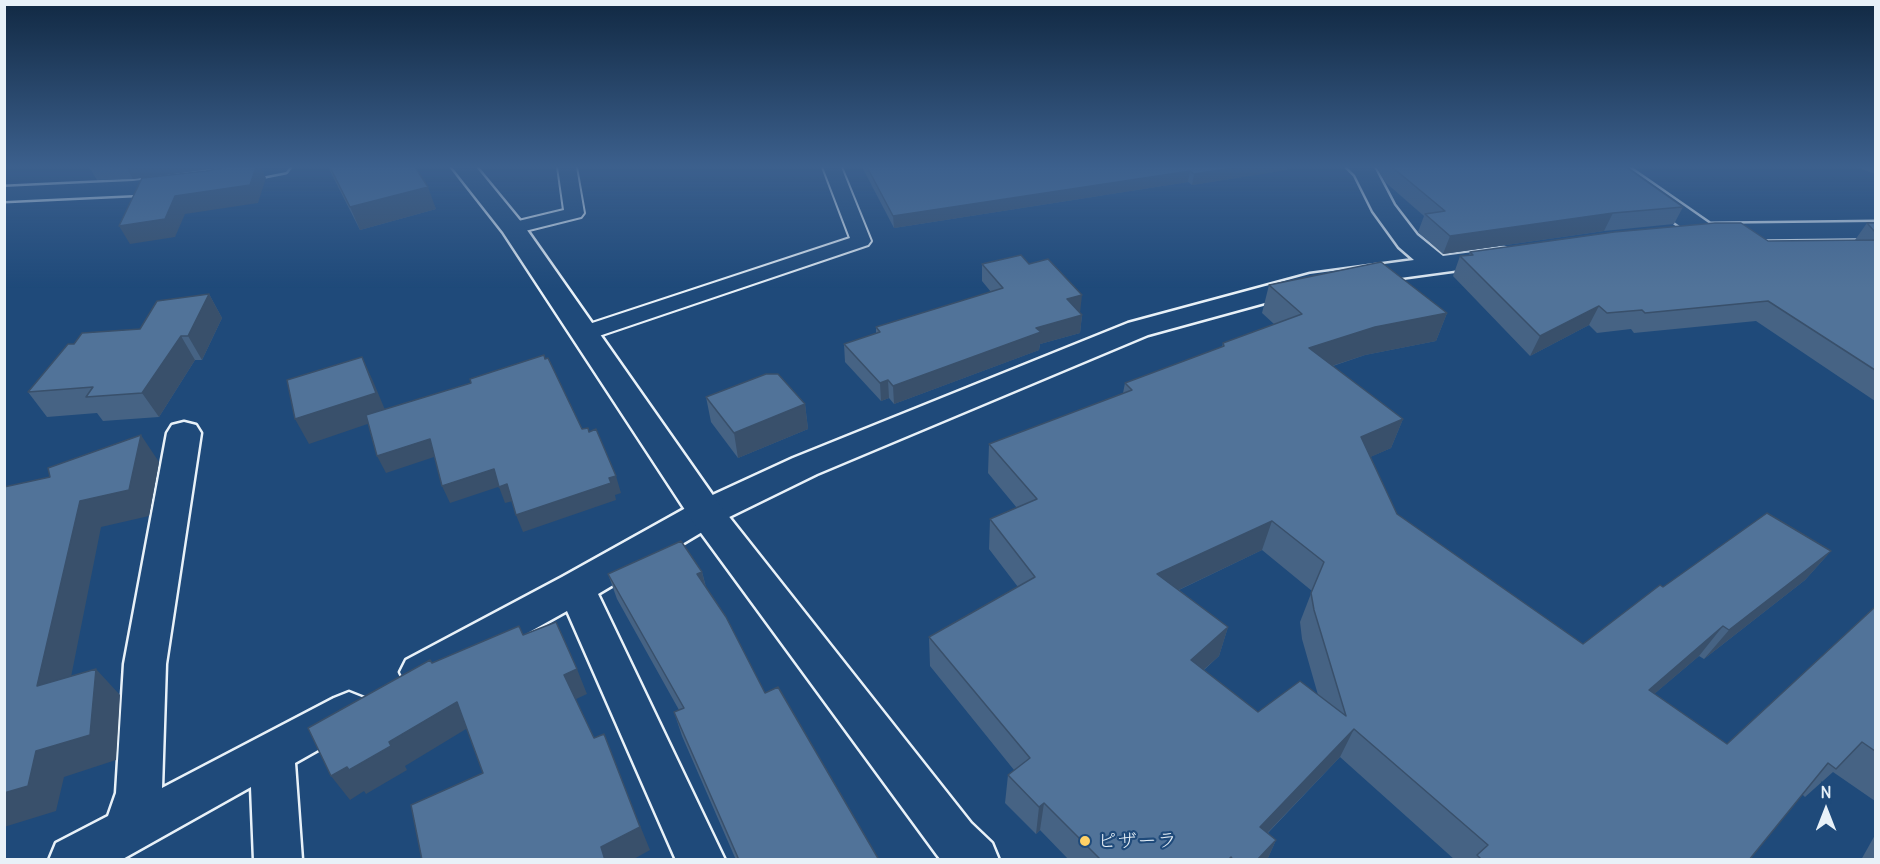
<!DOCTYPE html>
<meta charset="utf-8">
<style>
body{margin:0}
#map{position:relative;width:1880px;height:864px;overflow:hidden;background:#1f4a7a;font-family:Delius,sans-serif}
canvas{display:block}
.frame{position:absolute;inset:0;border:6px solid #e8f1f8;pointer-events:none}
.north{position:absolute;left:1796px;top:780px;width:60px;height:60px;-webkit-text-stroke:4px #1f4a7a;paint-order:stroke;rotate:0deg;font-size:16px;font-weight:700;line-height:24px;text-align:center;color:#e8f1f8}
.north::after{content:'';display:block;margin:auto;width:21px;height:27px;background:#e8f1f8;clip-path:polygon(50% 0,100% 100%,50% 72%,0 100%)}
</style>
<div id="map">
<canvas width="1880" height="864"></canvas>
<div class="frame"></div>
<div class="north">N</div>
</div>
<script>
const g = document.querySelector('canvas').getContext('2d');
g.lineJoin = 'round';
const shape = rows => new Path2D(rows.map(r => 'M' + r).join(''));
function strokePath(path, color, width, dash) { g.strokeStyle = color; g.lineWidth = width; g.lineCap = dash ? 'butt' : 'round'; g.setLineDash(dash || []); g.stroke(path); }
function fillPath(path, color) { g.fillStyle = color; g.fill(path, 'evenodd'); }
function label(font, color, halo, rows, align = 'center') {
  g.font = font + ' Delius,"Klee One",sans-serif'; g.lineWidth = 4.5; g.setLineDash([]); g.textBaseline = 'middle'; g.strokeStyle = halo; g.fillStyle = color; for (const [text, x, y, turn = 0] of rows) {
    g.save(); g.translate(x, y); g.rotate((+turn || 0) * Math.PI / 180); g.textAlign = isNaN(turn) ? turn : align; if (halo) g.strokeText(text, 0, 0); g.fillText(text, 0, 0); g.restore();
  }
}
const lane = shape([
 [558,167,576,167,584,213,581,217,513,234,506,232,503,228,506,224,564,210,558,167],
 [823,167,841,167,871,241,868,245,593,338,585,340,577,338,574,333,577,328,850,238,823,167]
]);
const street = shape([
 [242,167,290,167,286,172,215,186,133,195,4,201,4,187,133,181,242,167],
 [1347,167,1374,167,1394,205,1417,235,1443,256,1503,248,1512,250,1516,256,1512,262,1503,264,1312,290,1148,335,817,474,719,522,598,594,725,860,676,860,567,611,436,684,421,690,406,684,400,672,406,660,562,577,693,504,793,458,1128,323,1310,274,1414,260,1399,247,1373,211,1355,175,1347,167],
 [1601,167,1628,167,1710,224,1876,222,1876,238,1704,240,1695,237,1605,172,1601,167],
 [184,422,196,425,201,433,166,664,162,788,334,698,349,692,364,698,370,711,364,724,295,763,302,860,254,860,251,787,121,860,49,860,56,843,108,816,116,793,124,664,167,433,172,425,184,422]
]);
const secondary = shape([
 [452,167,476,167,522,223,719,504,971,823,992,843,999,860,941,860,937,855,693,522,503,232,452,167]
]);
const wall = shape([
 [89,167,226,167,133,179,97,180],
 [328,167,415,167,436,209,360,230],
 [862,167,1287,167,1287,170,1192,185,1188,182,894,228],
 [1376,167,1626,167,1683,207,1674,224,1604,231,1443,254,1418,232,1424,216,1385,182],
 [1856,167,1875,167,1875,174],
 [1867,223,1875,223,1875,401,1756,321,1634,333,1631,329,1597,333,1589,325,1530,356,1453,276,1460,256,1469,255,1470,252,1768,241,1855,240],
 [982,264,1029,264,1082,315,1080,333,1040,344,1039,350,894,404,889,398,881,401,845,362,844,344,876,333,876,327,991,292,982,281],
 [1269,285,1447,313,1436,341,1365,355,1333,366,1403,419,1391,448,1370,457,1397,514,1583,644,1663,587,1831,551,1805,580,1704,659,1699,656,1654,694,1727,744,1875,607,1875,801,1833,772,1805,797,1802,794,1749,860,1455,860,1340,757,1268,833,1276,840,1267,860,1069,860,1040,830,1036,834,1005,803,1008,775,1014,770,930,666,929,637,1018,587,989,549,990,519,1017,508,988,473,989,444,1123,393,1125,383,1222,347,1223,343,1274,324,1262,313],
 [1262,550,1312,591,1300,622,1302,639,1318,695,1258,712,1204,670,1219,656,1228,627,1179,590],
 [209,294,222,318,202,360,195,360,159,417,103,421,97,413,47,417,28,392,74,344,140,329],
 [706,397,805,404,808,429,738,458,711,422],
 [702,572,706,587,765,693,879,860,736,860,682,736,674,712,679,710,617,599,608,574],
 [1875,835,1875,860,1861,860]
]);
const shadedWall = shape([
 [126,167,226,167,133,179],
 [256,167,261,167,266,178,258,203,185,214,175,237,130,244,119,226,175,196],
 [1240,167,1287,167,1287,170,1192,185,1194,174],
 [1190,171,1188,182,894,228,893,216],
 [428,187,436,209,360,230,350,207],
 [1613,213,1604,231,1443,254,1450,236],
 [209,294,222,318,202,360,188,336],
 [1082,295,1080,313,1067,299],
 [1599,306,1589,325,1530,356,1540,336],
 [1447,313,1436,341,1365,355,1301,376,1309,348,1375,327],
 [1082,315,1080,333,1040,344,1039,350,894,404,893,386,1036,328],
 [181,336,195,360,159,417,142,393],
 [362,357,373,381,388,417,309,444,295,419],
 [888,380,889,398,881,401,880,383],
 [805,404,808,429,738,458,734,433],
 [1403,419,1391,448,1350,466,1361,437],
 [141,435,159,462,149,516,101,527,64,712,37,686,80,501],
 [430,439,437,456,386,473,377,456],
 [494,469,501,486,450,503,442,486],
 [616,476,621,493,615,495,616,500,523,532,516,515],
 [507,484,513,501,505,503,499,487],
 [1272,521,1262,550,1151,603,1157,574],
 [1831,551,1805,580,1704,659,1729,630],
 [702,572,708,597,697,574],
 [1723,626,1699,656,1626,718,1649,690],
 [1228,627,1219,656,1183,688,1191,660],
 [96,669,120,695,116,760,64,777,56,811,4,827,4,793],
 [577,669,587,694,574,700,564,675],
 [457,702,471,726,405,766,407,770,366,794,364,791,350,800,331,776],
 [1354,729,1340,757,1248,853,1260,827],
 [613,759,650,850,632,860,605,860,601,847],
 [1044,803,1040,830,1036,834,1039,807],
 [1276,840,1267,860,1257,860]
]);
const building = shape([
 [227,167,256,167,250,185,175,196,165,219,119,226,142,178,206,171,227,167],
 [330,167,415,167,428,187,350,207,330,167],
 [867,167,1240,167,1194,174,1190,171,893,216,867,167],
 [1392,167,1626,167,1683,207,1613,213,1450,236,1425,214,1445,211,1392,167],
 [1715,223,1741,223,1768,241,1875,240,1875,370,1768,301,1645,313,1642,310,1607,313,1599,306,1540,336,1460,256,1473,255,1470,252,1614,232,1715,223],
 [1867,223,1875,223,1875,232,1867,223],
 [1021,255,1029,264,1048,259,1082,295,1067,299,1082,315,1036,328,1041,332,893,386,888,380,880,383,844,344,880,332,876,327,1003,288,982,264,1021,255],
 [1381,262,1447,313,1375,327,1309,348,1403,419,1361,437,1397,514,1583,644,1660,585,1663,587,1767,513,1831,551,1729,630,1723,626,1649,690,1727,744,1875,607,1875,751,1862,742,1836,769,1828,763,1749,860,1482,860,1477,855,1488,845,1354,729,1260,827,1276,840,1257,860,1233,860,1231,857,1228,860,1101,860,1044,803,1039,807,1008,775,1030,758,929,637,1035,577,990,519,1037,499,989,444,1132,390,1125,383,1224,346,1223,343,1302,314,1269,285,1381,262],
 [1272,521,1324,562,1311,593,1314,610,1346,716,1300,681,1258,712,1191,660,1228,627,1157,574,1272,521],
 [209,294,188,336,181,336,142,393,86,397,93,387,28,392,68,344,74,344,82,333,140,329,157,301,209,294],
 [544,355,545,359,548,358,582,429,588,428,589,432,596,429,616,476,609,478,611,483,516,515,507,484,499,487,494,469,442,486,430,439,377,456,366,415,471,383,470,379,544,355],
 [362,357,376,393,295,419,287,380,362,357],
 [766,374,778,374,805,404,734,433,706,397,766,374],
 [141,435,129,490,80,501,37,686,96,669,90,735,36,751,28,786,4,793,4,487,50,477,48,468,141,435],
 [681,541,702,572,697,574,726,617,765,693,778,687,879,860,739,860,674,712,684,708,608,574,681,541],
 [556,622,577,669,564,675,594,738,604,734,640,827,601,847,605,860,422,860,411,805,483,773,457,702,389,742,391,746,349,770,347,767,331,776,308,728,430,660,432,663,519,626,523,635,556,622]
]);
const markers = [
 [1085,841,6,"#ffd166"]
];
const nearPoinames = [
 ["ピザーラ",1097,841]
];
strokePath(lane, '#e8f1f8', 4);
strokePath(street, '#e8f1f8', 5);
strokePath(secondary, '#e8f1f8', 5);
fillPath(lane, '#1f4a7a');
fillPath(street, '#1f4a7a');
fillPath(secondary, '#1f4a7a');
fillPath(wall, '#466384');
fillPath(shadedWall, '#39506b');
fillPath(building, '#517399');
strokePath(building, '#39506b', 1.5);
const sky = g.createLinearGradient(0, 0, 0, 288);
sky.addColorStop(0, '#112943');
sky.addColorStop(0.58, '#3c608d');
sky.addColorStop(1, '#3c608d00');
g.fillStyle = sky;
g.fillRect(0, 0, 1880, 288);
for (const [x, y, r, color] of markers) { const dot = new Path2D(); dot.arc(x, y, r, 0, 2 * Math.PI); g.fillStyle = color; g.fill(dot); strokePath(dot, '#1f4a7a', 2); }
label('20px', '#e8f1f8', '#1f4a7a', nearPoinames, 'left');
</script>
